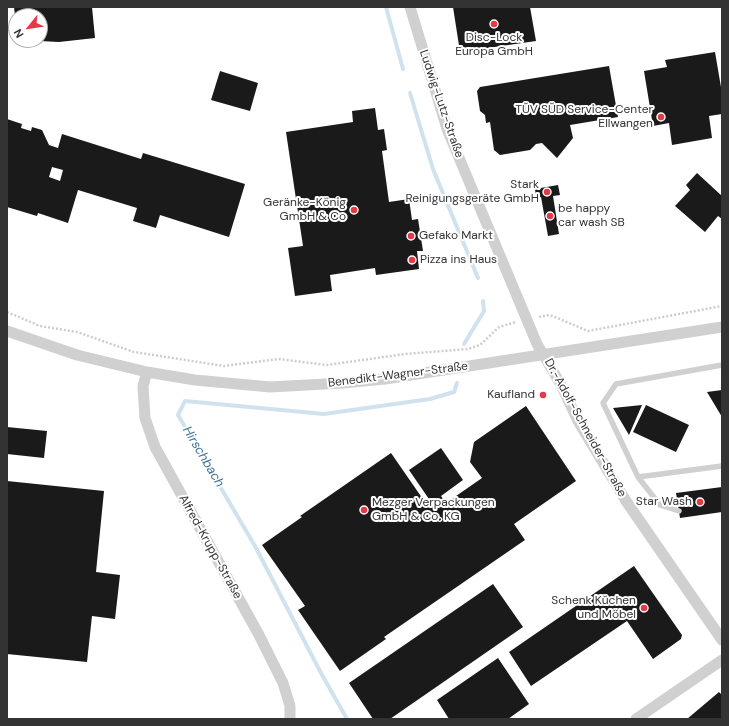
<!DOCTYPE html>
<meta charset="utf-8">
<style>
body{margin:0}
#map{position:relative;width:729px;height:726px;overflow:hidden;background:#fff;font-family:"DM Sans",sans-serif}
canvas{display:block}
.frame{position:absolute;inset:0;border:8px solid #333;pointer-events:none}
.north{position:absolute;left:8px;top:8px;width:40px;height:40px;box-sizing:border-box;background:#fff;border:1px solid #adadad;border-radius:50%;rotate:240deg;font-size:11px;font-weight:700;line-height:16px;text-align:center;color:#333}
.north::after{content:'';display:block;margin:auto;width:14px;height:18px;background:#e63946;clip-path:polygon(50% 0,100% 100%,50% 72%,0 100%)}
</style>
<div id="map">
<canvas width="729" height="726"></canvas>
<div class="frame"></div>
<div class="north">N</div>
</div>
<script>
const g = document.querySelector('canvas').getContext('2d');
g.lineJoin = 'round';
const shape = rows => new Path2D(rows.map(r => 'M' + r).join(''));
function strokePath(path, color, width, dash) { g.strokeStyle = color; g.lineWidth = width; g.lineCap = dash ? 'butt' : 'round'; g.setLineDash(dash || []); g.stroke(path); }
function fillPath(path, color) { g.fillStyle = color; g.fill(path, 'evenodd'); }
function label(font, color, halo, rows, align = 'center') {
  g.font = font + ' "DM Sans",sans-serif'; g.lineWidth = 4; g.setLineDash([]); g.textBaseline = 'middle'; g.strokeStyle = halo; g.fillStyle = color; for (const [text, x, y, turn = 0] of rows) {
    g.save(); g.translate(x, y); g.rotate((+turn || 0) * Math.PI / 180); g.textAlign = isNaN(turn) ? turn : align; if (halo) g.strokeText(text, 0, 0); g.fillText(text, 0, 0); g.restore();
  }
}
const stream = shape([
 [386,7,403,69],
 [410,93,433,169,478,278],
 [464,344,484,311,483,301],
 [347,719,322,675,255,546,178,415,185,401,324,414,430,399,454,392,457,383]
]);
const building = shape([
 [14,7,92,7,95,38,59,42,40,41,40,16,15,16],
 [453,7,530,7,536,41,460,52],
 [715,52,722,93,722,114,709,116,712,138,672,145,669,123,653,126,644,71,667,67,665,60],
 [609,66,618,117,570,125,573,138,557,158,542,143,536,144,530,150,500,155,494,150,490,122,486,123,485,115,480,111,477,91,480,87],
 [220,71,258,83,250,111,211,100],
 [375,108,378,130,384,129,387,150,382,151,389,202,409,199,412,220,418,219,423,251,417,251,419,269,376,275,375,268,330,275,332,291,295,296,288,248,303,246,286,132,353,122,352,111],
 [7,119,22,124,21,128,31,131,32,127,42,130,49,145,58,148,62,134,141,159,143,153,245,184,229,237,160,215,156,228,133,221,137,208,78,190,68,223,38,213,37,216,7,207],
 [52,167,63,170,60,181,49,177],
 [697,173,722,196,722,219,718,216,705,232,675,206,690,190,686,185],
 [558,185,560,195,553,196,559,234,548,236,541,197,536,198,535,189],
 [722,390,722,417,707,392],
 [642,405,629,435,613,408],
 [646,405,689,425,676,452,633,432],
 [526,406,576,481,514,524,525,540,384,637,386,639,340,671,298,610,305,606,262,545,302,517,300,516,391,453,427,505,431,502,409,470,441,448,463,480,441,496,446,503,482,478,470,462,474,442],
 [7,427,47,431,44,458,7,454],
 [7,481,104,491,96,572,120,575,115,619,92,616,87,662,7,654],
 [722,487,722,512,680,518,676,493],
 [634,566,682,635,681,639,653,659,627,621,531,686,509,652],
 [493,584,523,627,390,719,373,719,349,683],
 [498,658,529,704,508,719,449,719,437,700],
 [719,692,722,695,722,719,687,719]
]);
const path = shape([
 [7,312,40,326,77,332,134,352,224,366,278,359,327,365,405,354,468,349,480,345,499,327,516,322],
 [539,317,550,315,588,331,722,306]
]);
const lane = shape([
 [722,365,616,384,603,403,638,477,722,466],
 [638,477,660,505,679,511]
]);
const street = shape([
 [410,7,447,129,537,344,560,383,578,421,626,501,722,640],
 [7,331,77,355,147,372,195,380,270,387,343,383,385,379,722,327],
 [147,372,143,386,145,418,155,447,259,635,283,683,290,706,290,719],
 [636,719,722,660]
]);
const markers = [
 [494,24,4,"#e63946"],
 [661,117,4,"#e63946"],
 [547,192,4,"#e63946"],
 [354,210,4,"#e63946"],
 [550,216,4,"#e63946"],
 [411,236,4,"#e63946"],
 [412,260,4,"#e63946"],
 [543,395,4,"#e63946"],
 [700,502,4,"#e63946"],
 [364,510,4,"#e63946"],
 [644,608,4,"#e63946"]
];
const poiNames = [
 ["Disc-Lock",494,38,"center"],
 ["Europa GmbH",494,52,"center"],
 ["TÜV SÜD Service-Center",653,110],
 ["Ellwangen",653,124],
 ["Stark",539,185],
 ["Reinigungsgeräte GmbH",539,199],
 ["Geränke-König",346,203],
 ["GmbH & Co",346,217],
 ["be happy",558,209,"left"],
 ["car wash SB",558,223,"left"],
 ["Gefako Markt",419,236,"left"],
 ["Pizza ins Haus",420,260,"left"],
 ["Kaufland",535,395],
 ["Star Wash",692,502],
 ["Mezger Verpackungen",372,503,"left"],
 ["GmbH & Co. KG",372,517,"left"],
 ["Schenk Küchen",636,601],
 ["und Möbel",636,615]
];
const streetNames = [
 ["Ludwig-Lutz-Straße",441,104,71],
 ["Benedikt-Wagner-Straße",398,375,-7],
 ["Dr.-Adolf-Schneider-Straße",585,428,61],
 ["Alfred-Krupp-Straße",210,547,61]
];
const waterNames = [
 ["Hirschbach",203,457,59]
];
strokePath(stream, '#cfe2ee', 4);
fillPath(building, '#1a1a1a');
strokePath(path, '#cdcdcd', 2.5, [2, 2]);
strokePath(lane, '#d0d0d0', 5.5);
strokePath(street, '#d0d0d0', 11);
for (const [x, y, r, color] of markers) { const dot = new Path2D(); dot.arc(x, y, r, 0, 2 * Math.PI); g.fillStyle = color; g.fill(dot); strokePath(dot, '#fff', 1.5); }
label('12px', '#333', '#fff', poiNames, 'right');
label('12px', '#333', '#fff', streetNames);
label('italic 13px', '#3f7597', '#fff', waterNames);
</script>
